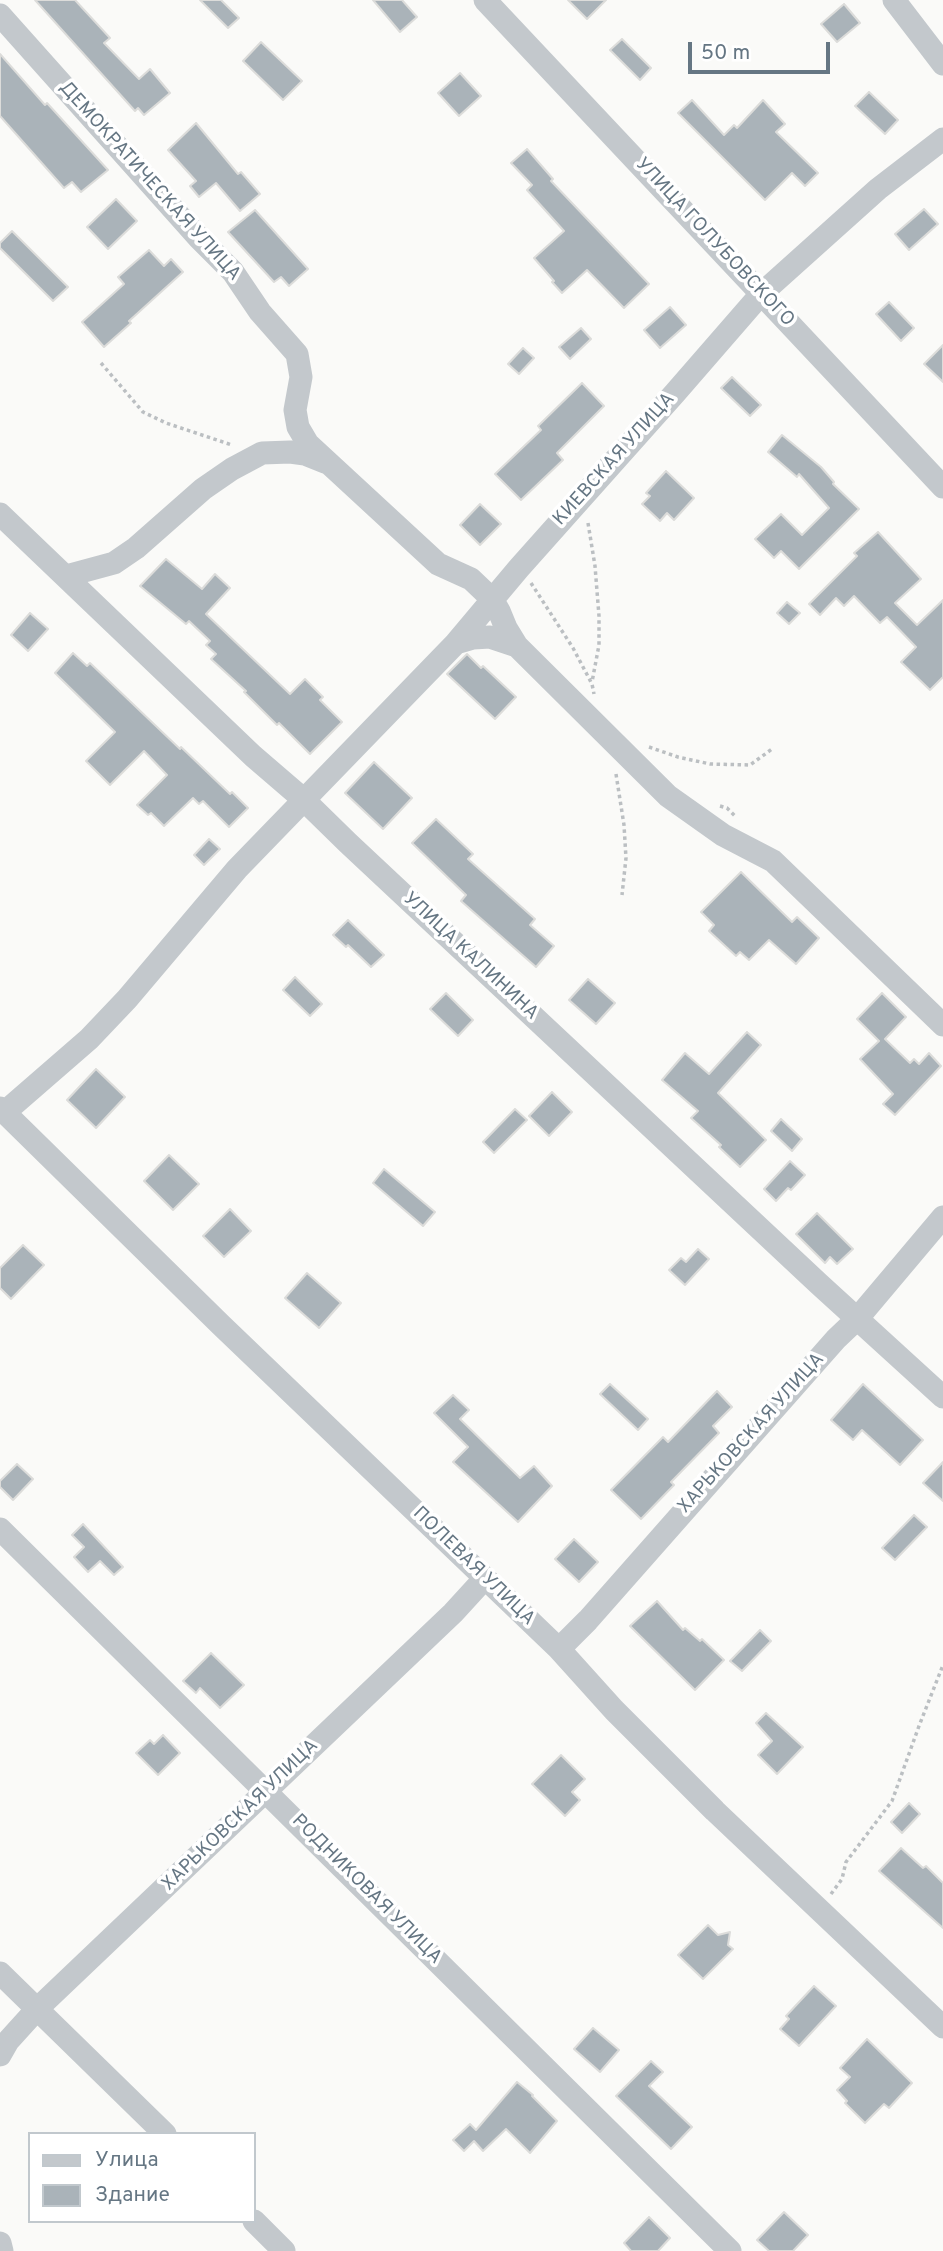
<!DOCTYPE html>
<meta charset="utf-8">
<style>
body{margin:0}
#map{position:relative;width:943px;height:2251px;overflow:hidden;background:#fafaf8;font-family:Overpass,sans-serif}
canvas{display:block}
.legend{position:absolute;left:28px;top:2132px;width:228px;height:91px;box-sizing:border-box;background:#fff;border:2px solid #c1c8cd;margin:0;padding:9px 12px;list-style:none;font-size:21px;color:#657683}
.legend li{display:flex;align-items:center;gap:14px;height:35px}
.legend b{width:35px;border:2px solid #c1c8cd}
.scale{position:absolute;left:688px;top:42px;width:142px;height:32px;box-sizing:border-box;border:4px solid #657683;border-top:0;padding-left:9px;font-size:21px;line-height:24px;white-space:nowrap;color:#657683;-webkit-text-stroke:5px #fff;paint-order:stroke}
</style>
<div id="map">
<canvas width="943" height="2251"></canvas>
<ul class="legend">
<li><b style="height:9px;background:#c3c8cc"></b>Улица</li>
<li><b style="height:19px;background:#aab3b9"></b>Здание</li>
</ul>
<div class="scale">50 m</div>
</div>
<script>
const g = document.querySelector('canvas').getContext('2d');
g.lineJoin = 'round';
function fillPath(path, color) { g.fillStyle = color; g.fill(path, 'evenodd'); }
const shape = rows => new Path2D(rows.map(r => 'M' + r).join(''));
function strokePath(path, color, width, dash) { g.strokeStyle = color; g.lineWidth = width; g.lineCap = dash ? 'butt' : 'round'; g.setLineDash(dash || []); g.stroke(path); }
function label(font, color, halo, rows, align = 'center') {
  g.font = font + ' Overpass,sans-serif'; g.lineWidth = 7; g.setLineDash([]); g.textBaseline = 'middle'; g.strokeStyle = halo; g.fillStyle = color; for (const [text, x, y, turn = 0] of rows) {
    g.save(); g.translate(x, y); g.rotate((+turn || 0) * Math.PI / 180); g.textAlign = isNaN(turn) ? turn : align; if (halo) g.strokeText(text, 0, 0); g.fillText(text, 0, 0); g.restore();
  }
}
const building = shape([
 [35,0,75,0,110,38,104,43,139,79,150,69,170,93,144,115,138,108,135,111,35,0],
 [200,0,221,0,239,18,228,28,200,0],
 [373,0,402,0,417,17,400,32,373,0],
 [568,0,606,0,587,19,568,0],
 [844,4,860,23,837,42,821,24,844,4],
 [622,39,651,68,640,80,610,50,622,39],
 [261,42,302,81,283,100,243,61,261,42],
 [0,54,45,105,47,103,108,170,81,192,72,182,64,188,0,116,0,54],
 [460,73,481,96,459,116,438,93,460,73],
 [869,92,898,120,885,134,855,106,869,92],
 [692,100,724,135,734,125,737,128,763,100,785,124,776,132,818,173,805,186,792,173,765,200,678,113,692,100],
 [196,123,238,174,241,172,260,194,240,211,216,183,199,197,190,186,196,181,168,150,196,123],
 [527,149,553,179,551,181,649,284,624,308,587,270,562,293,552,282,554,281,534,258,564,231,527,190,532,185,511,163,527,149],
 [116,199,137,221,108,249,87,227,116,199],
 [924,209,938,224,909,250,895,234,924,209],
 [255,210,308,269,289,286,281,277,274,282,228,232,255,210],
 [12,231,68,287,53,301,0,248,0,243,12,231],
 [149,250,164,266,171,259,183,272,129,321,131,323,104,347,82,322,124,284,118,277,149,250],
 [889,302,914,328,901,341,876,314,889,302],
 [670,307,686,325,660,348,644,330,670,307],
 [581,328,591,339,570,359,559,347,581,328],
 [943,345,943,382,924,364,943,345],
 [523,348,534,358,519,374,508,364,523,348],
 [732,377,761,405,750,416,721,388,732,377],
 [582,383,604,406,557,453,563,460,521,500,495,474,541,430,538,426,582,383],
 [782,435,821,467,834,482,833,484,859,509,799,569,781,551,774,558,755,539,781,514,802,535,829,508,799,474,797,477,768,452,782,435],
 [666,471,694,498,674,520,667,513,660,521,642,504,650,496,646,493,666,471],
 [480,504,501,524,480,545,460,525,480,504],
 [878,532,921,579,895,603,917,625,943,600,943,677,930,690,901,662,916,647,887,617,880,623,854,596,844,606,836,598,820,615,809,604,857,556,854,553,878,532],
 [166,559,202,589,215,574,230,588,206,614,290,694,305,679,323,697,320,700,342,722,310,754,279,723,277,725,244,692,246,691,211,659,216,654,206,645,210,641,189,621,186,624,140,586,166,559],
 [787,602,800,613,789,624,777,613,787,602],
 [30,613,48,629,28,651,11,635,30,613],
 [73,653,87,666,90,663,180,749,181,747,230,794,232,792,248,808,229,827,203,801,199,804,193,798,164,826,151,813,148,815,137,805,167,775,144,751,110,785,86,761,115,732,55,673,73,653],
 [467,654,481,668,483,666,516,697,495,719,447,674,467,654],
 [374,762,412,798,383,829,345,793,374,762],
 [436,819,473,854,468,859,535,919,530,925,554,946,536,967,461,901,466,895,412,843,436,819],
 [209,839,220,849,204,865,194,855,209,839],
 [741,872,792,922,797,917,819,938,796,964,769,940,749,960,740,952,736,956,709,931,714,925,701,912,741,872],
 [348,920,384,955,371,967,348,945,346,947,333,935,348,920],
 [295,977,322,1004,310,1016,283,990,295,977],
 [588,979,615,1003,596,1024,569,1000,588,979],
 [446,993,473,1020,458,1036,430,1009,446,993],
 [882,993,906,1017,885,1039,910,1063,914,1059,919,1064,929,1053,941,1066,895,1115,883,1104,893,1094,860,1059,879,1041,857,1019,882,993],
 [747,1032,761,1045,718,1093,766,1140,740,1167,719,1147,721,1145,691,1118,698,1111,662,1080,685,1053,709,1074,747,1032],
 [96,1069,125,1097,96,1128,67,1100,96,1069],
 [552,1092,572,1112,549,1136,529,1116,552,1092],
 [515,1109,527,1120,494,1153,483,1142,515,1109],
 [781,1119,802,1139,792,1151,771,1131,781,1119],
 [169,1155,199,1184,173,1210,144,1181,169,1155],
 [790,1161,805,1175,791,1190,788,1188,776,1201,764,1189,790,1161],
 [384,1169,435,1212,423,1226,373,1183,384,1169],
 [230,1209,251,1231,224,1257,203,1236,230,1209],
 [817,1213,853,1249,837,1264,830,1257,825,1263,796,1234,817,1213],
 [23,1245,44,1265,11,1299,0,1288,0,1268,23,1245],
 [698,1249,709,1259,685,1285,669,1270,681,1258,686,1262,698,1249],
 [307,1273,341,1303,319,1328,285,1298,307,1273],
 [610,1384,648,1419,638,1430,600,1394,610,1384],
 [863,1384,923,1440,900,1465,862,1430,853,1440,831,1420,863,1384],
 [717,1391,732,1407,713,1426,719,1433,671,1482,674,1485,641,1519,611,1490,663,1437,668,1442,717,1391],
 [453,1395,469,1410,460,1419,520,1478,534,1466,552,1486,518,1522,453,1462,468,1447,434,1413,453,1395],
 [943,1462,943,1501,923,1483,943,1462],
 [17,1464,33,1479,13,1500,0,1487,0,1481,17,1464],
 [914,1515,927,1527,895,1560,882,1548,914,1515],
 [83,1524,123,1567,114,1575,100,1561,88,1572,74,1557,84,1547,72,1535,83,1524],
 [574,1539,598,1562,579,1582,555,1559,574,1539],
 [657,1601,683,1630,685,1628,700,1641,702,1639,724,1660,695,1690,630,1626,657,1601],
 [760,1630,771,1641,742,1671,730,1661,760,1630],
 [211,1653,244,1685,220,1708,200,1688,196,1693,183,1681,211,1653],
 [766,1713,803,1747,777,1774,758,1755,772,1741,756,1723,766,1713],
 [163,1735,180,1753,158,1775,136,1753,150,1740,154,1744,163,1735],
 [561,1755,585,1779,572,1792,580,1800,565,1816,532,1784,561,1755],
 [909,1803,920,1814,902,1833,891,1822,909,1803],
 [901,1848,923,1868,926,1866,943,1883,943,1928,879,1871,901,1848],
 [708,1925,718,1935,730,1932,728,1945,733,1949,703,1979,678,1955,708,1925],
 [814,1986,836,2006,799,2046,780,2029,789,2019,786,2016,814,1986],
 [593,2028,619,2050,600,2072,574,2049,593,2028],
 [867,2039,912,2083,889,2108,884,2104,865,2123,845,2103,847,2101,837,2090,850,2077,840,2068,867,2039],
 [651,2061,663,2072,649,2086,692,2127,671,2149,616,2096,651,2061],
 [517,2082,533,2095,532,2096,557,2121,530,2153,506,2129,483,2151,474,2141,464,2151,453,2140,470,2124,476,2130,517,2082],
 [784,2212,808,2235,793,2251,769,2251,757,2240,784,2212],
 [649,2217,670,2238,658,2251,631,2251,624,2243,649,2217]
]);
const path = shape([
 [101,363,143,412,166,423,232,445],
 [588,523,595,566,599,616,599,645,592,682],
 [531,583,573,648,592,684,594,694],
 [649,747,678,757,710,764,750,765,772,749],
 [616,774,624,825,626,858,622,895],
 [720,806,727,808,736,817],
 [831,1894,842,1879,846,1862,892,1801,919,1726,943,1665]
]);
const street = shape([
 [485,0,943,487],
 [894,0,943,64],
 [0,15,199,238,233,272,260,312,297,354,301,377,295,410,298,427,308,444,438,564,471,579,492,599,499,611,506,628,517,646,668,796,723,835,773,861,943,1025],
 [0,514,253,756,303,799,348,843,819,1284,943,1397],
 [66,576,114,563,136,548,203,489,232,469,262,453,290,452,305,454,325,462],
 [456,643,473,638,490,637,517,646],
 [0,1108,221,1325,559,1649,614,1710,715,1811,943,2027],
 [5,1112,89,1039,127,999,237,869,456,643,519,568,675,393,761,294,878,189,943,139],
 [0,1529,730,2251],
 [559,1649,588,1620,836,1339,857,1319,943,1217],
 [0,1973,165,2134],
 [0,2055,8,2041,37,2009,453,1613,485,1578],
 [254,2221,284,2251],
 [0,2243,2,2251]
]);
const streetNames = [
 ["ДЕМОКРАТИЧЕСКАЯ УЛИЦА",149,182,48],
 ["УЛИЦА ГОЛУБОВСКОГО",714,243,47],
 ["КИЕВСКАЯ УЛИЦА",615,460,-48],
 ["УЛИЦА КАЛИНИНА",470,957,43],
 ["ХАРЬКОВСКАЯ УЛИЦА",752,1434,-48],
 ["ПОЛЕВАЯ УЛИЦА",473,1567,44],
 ["ХАРЬКОВСКАЯ УЛИЦА",241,1816,-44],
 ["РОДНИКОВАЯ УЛИЦА",366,1890,45]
];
fillPath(building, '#aab3b9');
strokePath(building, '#dcdcda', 2);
strokePath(path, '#bbbfc2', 3.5, [3.5, 3.5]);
strokePath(street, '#c3c8cc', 23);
label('19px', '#657683', '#fff', streetNames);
</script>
